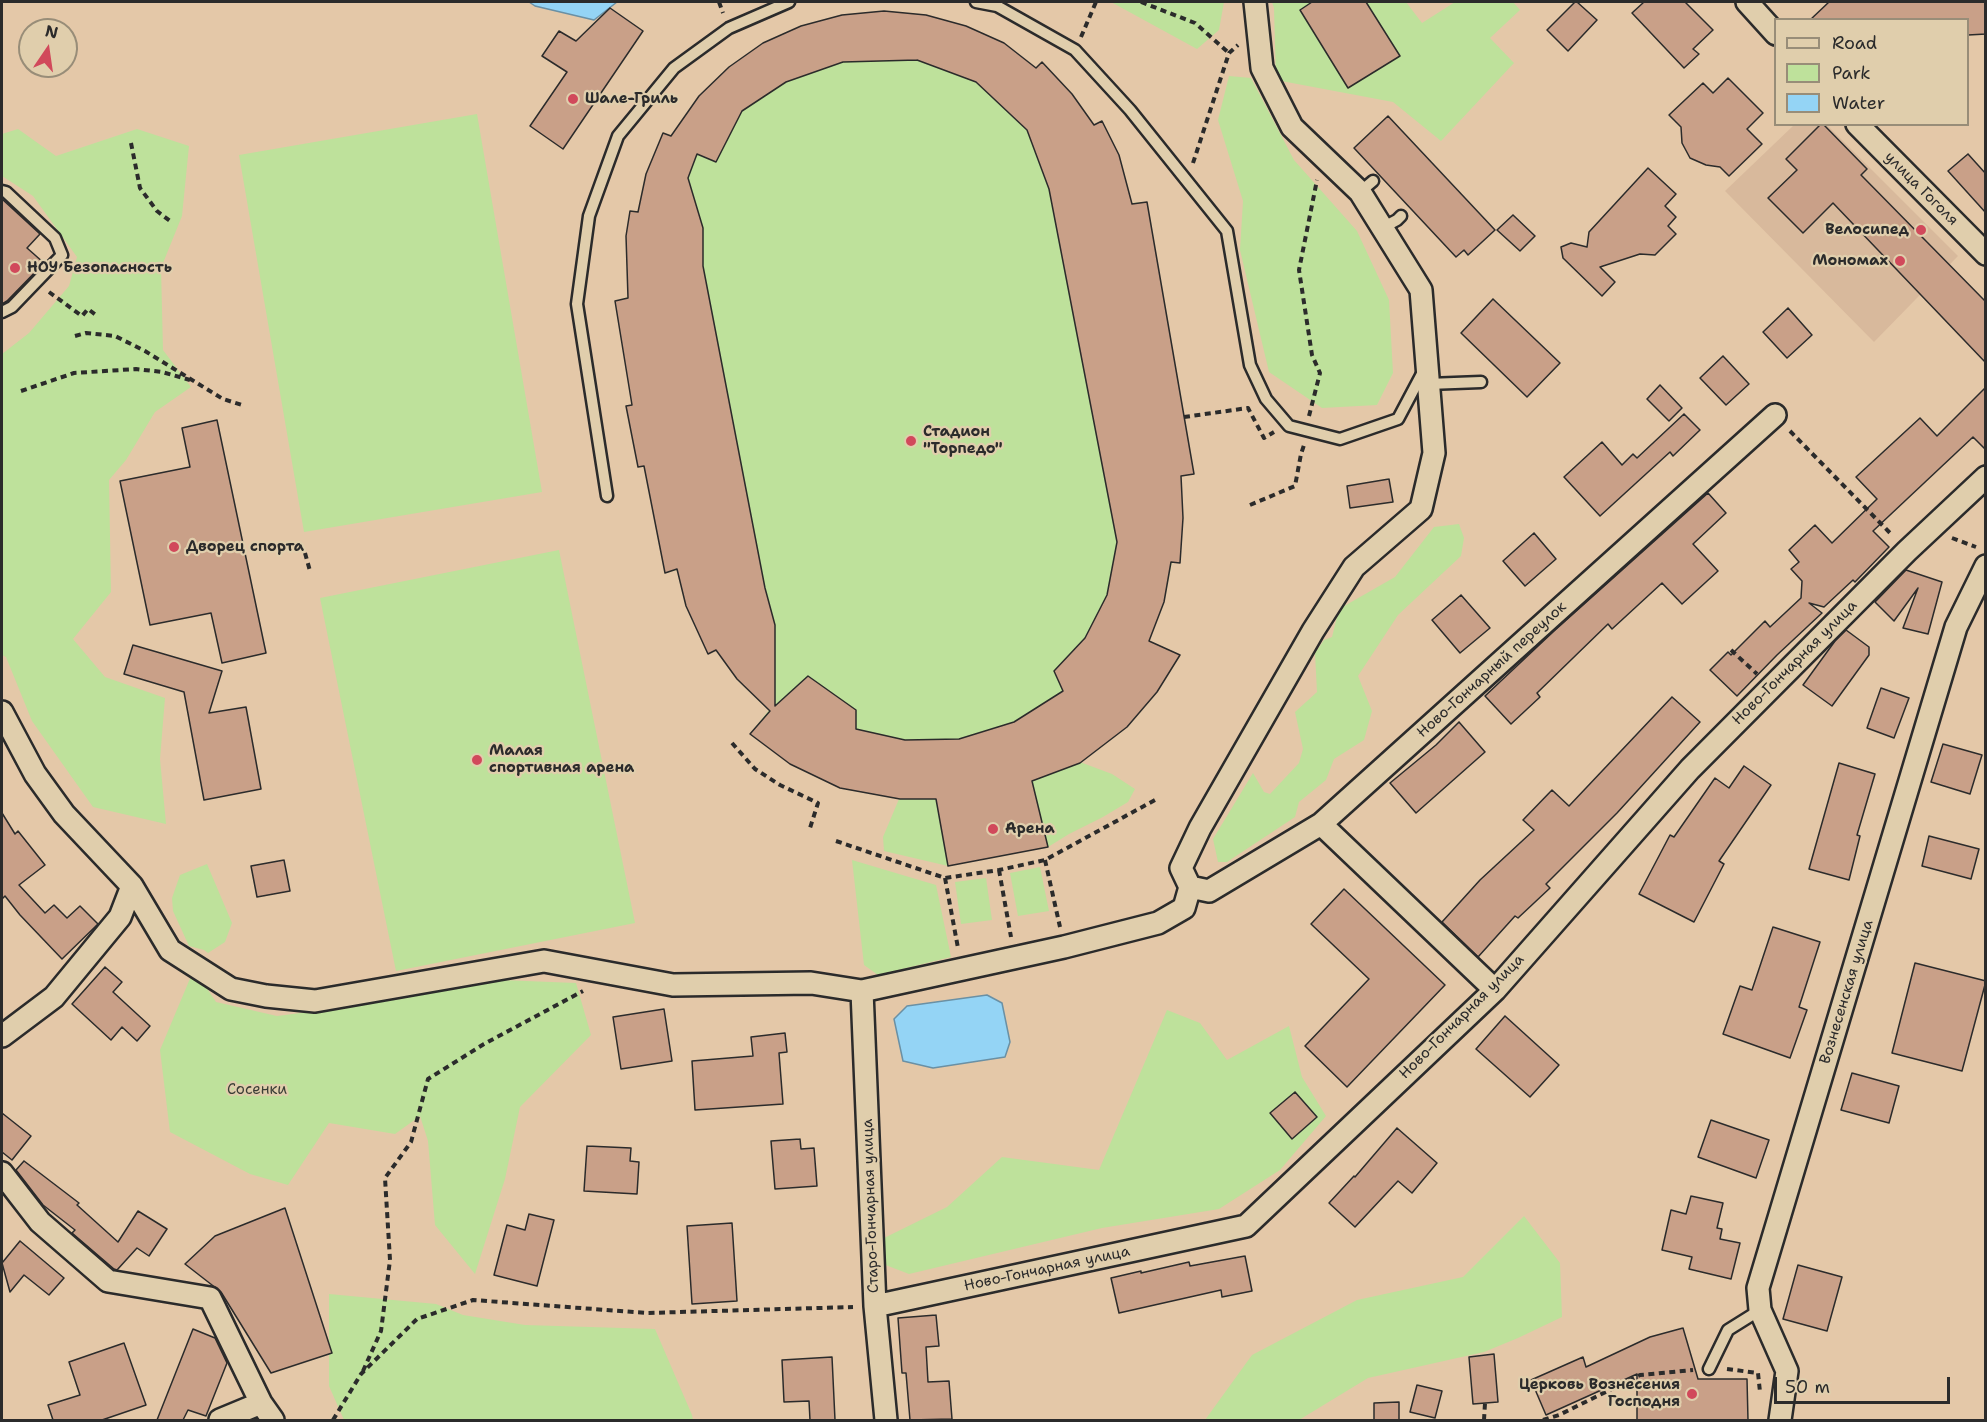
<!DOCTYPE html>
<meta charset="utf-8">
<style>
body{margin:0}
#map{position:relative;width:1987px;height:1422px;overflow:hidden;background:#e4c8a8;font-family:"Shantell Sans",sans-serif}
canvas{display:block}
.frame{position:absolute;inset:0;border:3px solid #2b2b2b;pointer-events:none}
.legend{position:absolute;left:1774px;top:18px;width:195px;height:108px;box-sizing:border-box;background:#e0ceac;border:2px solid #988d78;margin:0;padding:8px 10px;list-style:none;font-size:18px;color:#2b2b2b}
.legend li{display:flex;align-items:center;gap:12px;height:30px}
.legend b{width:30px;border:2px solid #988d78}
.north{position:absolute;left:18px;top:18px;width:60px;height:60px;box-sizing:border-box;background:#e0ceac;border:2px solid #988d78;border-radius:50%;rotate:13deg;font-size:16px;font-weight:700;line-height:24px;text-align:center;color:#2b2b2b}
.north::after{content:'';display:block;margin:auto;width:21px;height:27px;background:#d1495b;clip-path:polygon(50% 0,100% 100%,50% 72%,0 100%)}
.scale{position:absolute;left:1774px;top:1377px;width:176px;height:27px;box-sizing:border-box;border:3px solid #2b2b2b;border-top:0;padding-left:8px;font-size:18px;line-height:21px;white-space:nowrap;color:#2b2b2b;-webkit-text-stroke:4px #e0ceac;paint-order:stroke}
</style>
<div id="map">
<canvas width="1987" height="1422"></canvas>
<div class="frame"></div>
<ul class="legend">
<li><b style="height:8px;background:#e0ceac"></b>Road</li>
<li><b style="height:16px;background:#bee19b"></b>Park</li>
<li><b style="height:16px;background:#94d4f5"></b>Water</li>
</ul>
<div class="north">N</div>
<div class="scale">50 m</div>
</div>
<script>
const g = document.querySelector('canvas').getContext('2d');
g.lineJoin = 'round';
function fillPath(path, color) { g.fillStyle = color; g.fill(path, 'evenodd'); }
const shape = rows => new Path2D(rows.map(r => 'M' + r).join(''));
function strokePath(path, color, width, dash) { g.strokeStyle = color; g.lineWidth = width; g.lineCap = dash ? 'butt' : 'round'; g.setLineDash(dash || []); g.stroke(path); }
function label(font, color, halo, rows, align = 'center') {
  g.font = font + ' "Shantell Sans",sans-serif'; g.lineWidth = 4.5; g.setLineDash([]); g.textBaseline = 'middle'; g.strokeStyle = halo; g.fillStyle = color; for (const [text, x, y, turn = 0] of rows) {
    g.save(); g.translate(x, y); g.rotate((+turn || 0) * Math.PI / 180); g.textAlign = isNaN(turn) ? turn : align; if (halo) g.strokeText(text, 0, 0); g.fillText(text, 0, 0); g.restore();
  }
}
const built = shape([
 [1794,125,1827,125,1958,256,1874,342,1725,191]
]);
const green = shape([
 [1111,2,1224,2,1219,30,1197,49],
 [1272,2,1406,2,1422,23,1455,2,1513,2,1520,10,1490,38,1514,63,1441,141,1393,102,1276,80,1274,8],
 [884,11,926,15,966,26,1004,43,1036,68,1042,62,1072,94,1094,125,1102,121,1119,155,1131,203,1147,202,1194,474,1181,476,1172,562,1164,602,1149,641,1180,655,1157,692,1127,727,1080,762,1112,774,1135,789,1128,802,1103,817,1069,834,1048,847,948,866,884,851,883,837,899,799,840,788,750,734,769,710,737,679,716,650,708,654,686,606,677,570,665,573,644,466,638,467,626,406,632,405,615,301,628,297,626,236,630,211,638,212,646,174,663,133,671,136,699,96,729,67,763,43,801,26,842,15],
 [1229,76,1251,78,1294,160,1357,231,1389,300,1393,373,1377,405,1322,408,1269,372,1240,250,1243,201,1218,120],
 [477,114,542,492,304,532,239,155],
 [18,129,56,156,137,129,189,146,182,216,161,268,163,350,191,387,155,412,126,460,109,480,111,592,73,639,105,677,165,698,160,759,166,824,93,807,32,721,6,657,2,655,2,354,29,333,69,286,77,257,33,196,2,176,2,134],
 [1459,524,1464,538,1461,556,1398,615,1358,676,1372,711,1364,740,1334,759,1326,780,1299,802,1295,817,1227,862,1218,862,1213,839,1253,773,1264,792,1270,794,1299,763,1303,749,1295,712,1317,692,1315,653,1324,640,1332,637,1339,609,1395,577,1434,527],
 [559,550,635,923,396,971,320,598],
 [852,860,936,885,951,957,878,975,864,965],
 [207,864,232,923,225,942,208,953,204,950,189,946,173,911,172,898,180,875],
 [1040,867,1049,911,1018,916,1010,873],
 [986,878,992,920,961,924,955,882],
 [194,969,216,1002,277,1016,363,1005,476,979,576,983,591,1035,520,1107,505,1179,475,1274,435,1225,428,1141,420,1116,395,1134,329,1123,288,1185,250,1174,170,1132,160,1050],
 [1167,1010,1200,1023,1227,1060,1289,1026,1302,1077,1326,1116,1280,1170,1219,1209,1102,1228,909,1274,883,1264,880,1240,947,1207,1002,1157,1099,1170],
 [1524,1216,1560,1263,1562,1317,1518,1338,1484,1352,1368,1378,1299,1420,1205,1420,1252,1355,1357,1300,1463,1277],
 [329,1294,436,1304,463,1315,525,1325,655,1329,692,1415,693,1420,344,1420,329,1386]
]);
const water = shape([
 [529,2,617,2,594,20,535,6,529,2],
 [987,995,1002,1003,1010,1042,1005,1057,933,1068,903,1061,894,1019,907,1006,987,995]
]);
const building = shape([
 [1312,2,1366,2,1400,56,1348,88,1300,10,1312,2],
 [1575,2,1577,2,1597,20,1568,51,1547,30,1575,2],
 [1644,2,1685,2,1713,30,1693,49,1699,54,1684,68,1632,13,1644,2],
 [1829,2,1986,2,1986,34,1968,35,1968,20,1810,20,1829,2],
 [610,8,643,31,563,149,530,126,567,72,542,56,559,31,576,41,610,8],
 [884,11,926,15,966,26,1004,43,1036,68,1042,62,1072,94,1094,125,1102,121,1119,155,1132,204,1147,202,1194,474,1181,476,1183,518,1180,563,1171,562,1164,602,1149,641,1180,655,1157,692,1127,727,1080,763,1032,781,1048,847,948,866,936,799,900,799,840,788,790,764,750,734,770,711,737,679,716,650,708,654,686,606,677,569,665,573,644,466,638,467,626,406,632,405,615,301,628,298,626,236,630,211,638,212,646,174,663,133,671,136,699,96,729,67,763,43,801,26,842,15,884,11],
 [917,60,976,82,1027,130,1049,189,1117,542,1107,595,1085,638,1054,671,1063,691,1014,722,959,739,905,740,856,729,856,710,808,676,775,706,775,625,765,588,703,266,703,228,688,178,697,154,716,162,742,111,786,82,843,62,917,60],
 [1728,78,1763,113,1747,129,1762,144,1729,176,1720,167,1706,165,1690,158,1682,143,1681,127,1669,115,1703,83,1713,93,1728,78],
 [1388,116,1495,230,1468,255,1464,250,1456,257,1354,148,1388,116],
 [1821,124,1823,124,1867,169,1861,175,1986,302,1986,363,1833,203,1803,233,1768,198,1797,170,1786,159,1821,124],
 [1968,154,1986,174,1986,213,1948,171,1968,154],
 [1648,168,1676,194,1665,206,1676,217,1668,226,1676,234,1655,255,1640,254,1600,267,1615,282,1602,296,1563,258,1561,247,1571,243,1587,247,1589,232,1648,168],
 [2,199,40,234,27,248,44,263,7,301,2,304,2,199],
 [1513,215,1535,236,1520,251,1497,230,1513,215],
 [1493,299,1560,363,1527,397,1461,333,1493,299],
 [1788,308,1812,335,1787,358,1763,332,1788,308],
 [1723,356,1749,384,1726,405,1700,378,1723,356],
 [1660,385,1682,408,1669,421,1647,399,1660,385],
 [1986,387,1986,450,1973,437,1873,531,1889,547,1855,582,1853,580,1824,607,1809,603,1822,613,1777,655,1737,696,1710,670,1728,652,1731,655,1765,621,1770,627,1801,598,1802,581,1791,569,1799,562,1789,550,1815,525,1832,543,1877,499,1856,477,1920,418,1937,436,1986,387],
 [1684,414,1700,430,1673,456,1670,452,1600,516,1564,477,1602,442,1622,465,1633,454,1637,458,1684,414],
 [217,420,266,653,222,663,211,613,150,625,120,481,190,467,182,428,217,420],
 [1389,479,1393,502,1350,508,1347,486,1389,479],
 [1708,493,1726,513,1693,544,1718,571,1682,604,1662,583,1612,629,1608,624,1537,693,1540,697,1511,724,1485,696,1554,631,1708,493],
 [1534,533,1556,559,1525,586,1503,561,1534,533],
 [1906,570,1942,582,1928,634,1903,628,1918,588,1894,621,1875,602,1906,570],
 [1461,595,1490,628,1460,653,1432,620,1461,595],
 [1846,630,1869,647,1869,655,1832,706,1803,685,1835,641,1846,630],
 [133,645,222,671,209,713,246,707,261,789,204,800,184,692,124,674,133,645],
 [1881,688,1909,698,1894,738,1867,728,1881,688],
 [1672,697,1700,722,1617,813,1546,884,1550,888,1518,918,1515,916,1478,957,1442,922,1480,880,1534,830,1523,820,1552,790,1569,806,1672,697],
 [1459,722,1485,752,1416,813,1390,783,1436,745,1459,722],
 [1943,744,1982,755,1970,794,1931,782,1943,744],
 [1839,763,1875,774,1857,835,1860,836,1849,880,1809,869,1839,763],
 [1744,766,1771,785,1719,861,1724,864,1694,922,1639,894,1670,835,1674,837,1715,778,1729,788,1744,766],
 [2,813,15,834,18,831,45,865,19,885,45,913,54,905,67,918,80,906,98,924,62,959,20,915,5,896,2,899,2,813],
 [1929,836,1979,849,1971,879,1922,866,1929,836],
 [284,860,290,891,257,897,251,866,284,860],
 [1344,889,1445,985,1347,1087,1305,1046,1369,979,1311,924,1344,889],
 [1773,927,1820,942,1799,1007,1807,1010,1790,1058,1723,1034,1740,986,1752,990,1773,927],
 [1915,963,1986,981,1962,1071,1892,1053,1915,963],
 [105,967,122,982,113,992,150,1026,137,1041,122,1027,111,1040,72,1004,105,967],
 [664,1009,672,1061,621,1069,613,1017,664,1009],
 [1505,1016,1559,1065,1530,1097,1476,1049,1505,1016],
 [785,1033,787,1052,779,1053,783,1104,695,1110,692,1061,753,1056,751,1037,785,1033],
 [1852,1073,1899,1086,1889,1123,1841,1110,1852,1073],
 [1295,1092,1317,1117,1292,1139,1270,1113,1295,1092],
 [2,1113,31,1136,12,1160,2,1152,2,1113],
 [1711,1120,1769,1140,1756,1178,1698,1157,1711,1120],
 [1397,1128,1437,1163,1412,1193,1398,1181,1355,1227,1329,1203,1354,1176,1355,1177,1397,1128],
 [800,1139,801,1149,814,1148,817,1186,775,1189,771,1141,800,1139],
 [587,1146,631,1148,630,1161,639,1162,637,1194,584,1191,587,1146],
 [24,1161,79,1203,77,1205,118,1242,138,1211,167,1229,149,1256,137,1248,117,1270,114,1269,72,1233,75,1230,43,1205,16,1170,24,1161],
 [1691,1196,1723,1203,1717,1228,1722,1229,1720,1239,1740,1243,1731,1279,1689,1269,1692,1257,1662,1250,1671,1210,1686,1214,1691,1196],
 [285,1208,332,1353,271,1373,221,1292,185,1264,215,1236,285,1208],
 [529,1214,554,1220,537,1286,494,1275,507,1225,525,1230,529,1214],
 [732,1223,737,1301,692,1304,687,1226,732,1223],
 [20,1241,64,1278,49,1295,24,1275,10,1292,2,1263,20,1241],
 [1245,1256,1252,1291,1222,1297,1221,1290,1119,1313,1111,1278,1141,1271,1141,1273,1189,1262,1190,1266,1245,1256],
 [1798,1265,1842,1277,1827,1331,1783,1319,1798,1265],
 [936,1315,939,1346,926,1347,928,1382,949,1381,952,1419,910,1420,906,1373,902,1373,898,1318,936,1315],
 [1683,1328,1698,1379,1747,1379,1748,1420,1637,1420,1637,1374,1546,1415,1531,1380,1583,1357,1586,1367,1650,1337,1683,1328],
 [193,1329,215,1338,227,1363,206,1416,188,1410,183,1420,157,1420,193,1329],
 [124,1343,146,1405,102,1420,53,1420,48,1405,80,1395,69,1362,124,1343],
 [1494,1354,1498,1402,1473,1404,1469,1357,1494,1354],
 [832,1357,835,1420,810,1420,809,1401,784,1402,782,1360,832,1357],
 [1417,1385,1442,1391,1435,1418,1410,1412,1417,1385],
 [1399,1402,1399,1420,1374,1420,1374,1403,1399,1402]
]);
const path = shape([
 [719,2,723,13],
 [1141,2,1195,23,1229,53],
 [1081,37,1096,2],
 [131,143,140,188,157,211,170,221],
 [1193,163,1229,53,1238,45],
 [49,292,82,316,88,309,96,315],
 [75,336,86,333,115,336,145,351,223,399,242,405],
 [21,391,74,373,136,369,162,372,190,380],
 [1309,416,1320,373,1312,355,1299,270,1317,180],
 [1184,417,1248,408,1264,438,1274,432],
 [1790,431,1892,535],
 [1250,505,1295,486,1301,454,1304,445],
 [1952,538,1976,547],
 [305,553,310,571],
 [1731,650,1757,674],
 [732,743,755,769,780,785,818,803,810,828],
 [836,841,945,878,999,870,1045,860,1155,800],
 [1045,860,1060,927],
 [999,870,1011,937],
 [945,878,958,948],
 [1727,1369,1758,1373,1760,1392],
 [363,1371,381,1331,390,1260,385,1178,411,1142,428,1079,484,1044,583,991],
 [333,1420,361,1374,417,1319,473,1300,647,1313,853,1307],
 [1484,1420,1485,1403],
 [1543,1420,1559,1415,1640,1375,1693,1370]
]);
const lane = shape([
 [976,2,997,6,1075,50,1130,110,1227,231,1250,365,1266,399,1289,426,1340,439,1398,419,1424,370],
 [2,191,6,192,55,238,62,255,12,307,2,312],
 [1360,192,1373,181],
 [1382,228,1397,220,1401,216],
 [1428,384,1481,382],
 [607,496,577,304,589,216,618,136,674,68,729,28,789,2],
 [1709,1369,1728,1330,1760,1310]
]);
const street = shape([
 [1747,2,1776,34],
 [1857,124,1986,254],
 [2,712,35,774,64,814,132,886,120,917,54,997,2,1036],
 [1321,824,1495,990],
 [132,886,170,950,231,989,266,996,315,1001,544,961,673,985,811,983,862,991,1064,947,1158,923,1184,908,1190,887,1181,868,1200,828,1313,631,1354,567,1421,509,1434,453,1421,290,1360,192,1292,127,1262,68,1255,2],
 [1190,887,1209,891,1321,824,1775,415],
 [862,991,875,1306,886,1420],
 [2,1173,40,1222,108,1281,210,1298,261,1403,273,1420],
 [875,1306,1246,1226,1495,990,1690,769,1907,551,1986,477],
 [220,1420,261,1403],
 [1780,1420,1787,1371,1760,1310,1758,1288,1956,627,1986,566]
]);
const markers = [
 [573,99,6,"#d1495b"],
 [1921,230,6,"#d1495b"],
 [1900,261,6,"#d1495b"],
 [15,268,6,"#d1495b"],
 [911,441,6,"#d1495b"],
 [174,547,6,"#d1495b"],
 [477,760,6,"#d1495b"],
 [993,829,6,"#d1495b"],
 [1692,1394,6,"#d1495b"]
];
const poiNames = [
 ["Шале-Гриль",585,99],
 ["Велосипед",1909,230,"right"],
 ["Мономах",1888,261,"right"],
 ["НОУ Безопасность",27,268],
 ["Стадион",923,432],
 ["\"Торпедо\"",923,449],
 ["Дворец спорта",186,547],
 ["Малая",489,751],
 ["спортивная арена",489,768],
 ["Арена",1005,829],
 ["Церковь Вознесения",1680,1385,"right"],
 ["Господня",1680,1402,"right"]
];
const streetNames = [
 ["улица Гоголя",1921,189,45],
 ["Ново-Гончарная улица",1795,663,-45],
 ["Ново-Гончарный переулок",1492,670,-42],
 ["Вознесенская улица",1847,992,-73],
 ["Ново-Гончарная улица",1462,1017,-45],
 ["Старо-Гончарная улица",871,1206,-92],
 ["Ново-Гончарная улица",1047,1269,-12]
];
const parkNames = [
 ["Сосенки",257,1090]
];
fillPath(built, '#d8b99c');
fillPath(green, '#bee19b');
fillPath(water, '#94d4f5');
strokePath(water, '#6a90a4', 1.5);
fillPath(building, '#c9a088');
strokePath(building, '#2b2b2b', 1.5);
strokePath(lane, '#2b2b2b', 15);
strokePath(street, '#2b2b2b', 26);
strokePath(path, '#2b2b2b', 4, [6, 4.5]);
strokePath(lane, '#e0ceac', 10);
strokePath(street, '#e0ceac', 21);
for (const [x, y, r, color] of markers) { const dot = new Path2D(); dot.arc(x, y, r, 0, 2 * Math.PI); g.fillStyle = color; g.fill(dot); strokePath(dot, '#e0ceac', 2); }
label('bold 15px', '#2b2b2b', '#e0ceac', poiNames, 'left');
label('15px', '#2b2b2b', '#e0ceac', streetNames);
label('15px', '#3a3d36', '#e0ceac', parkNames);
</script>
